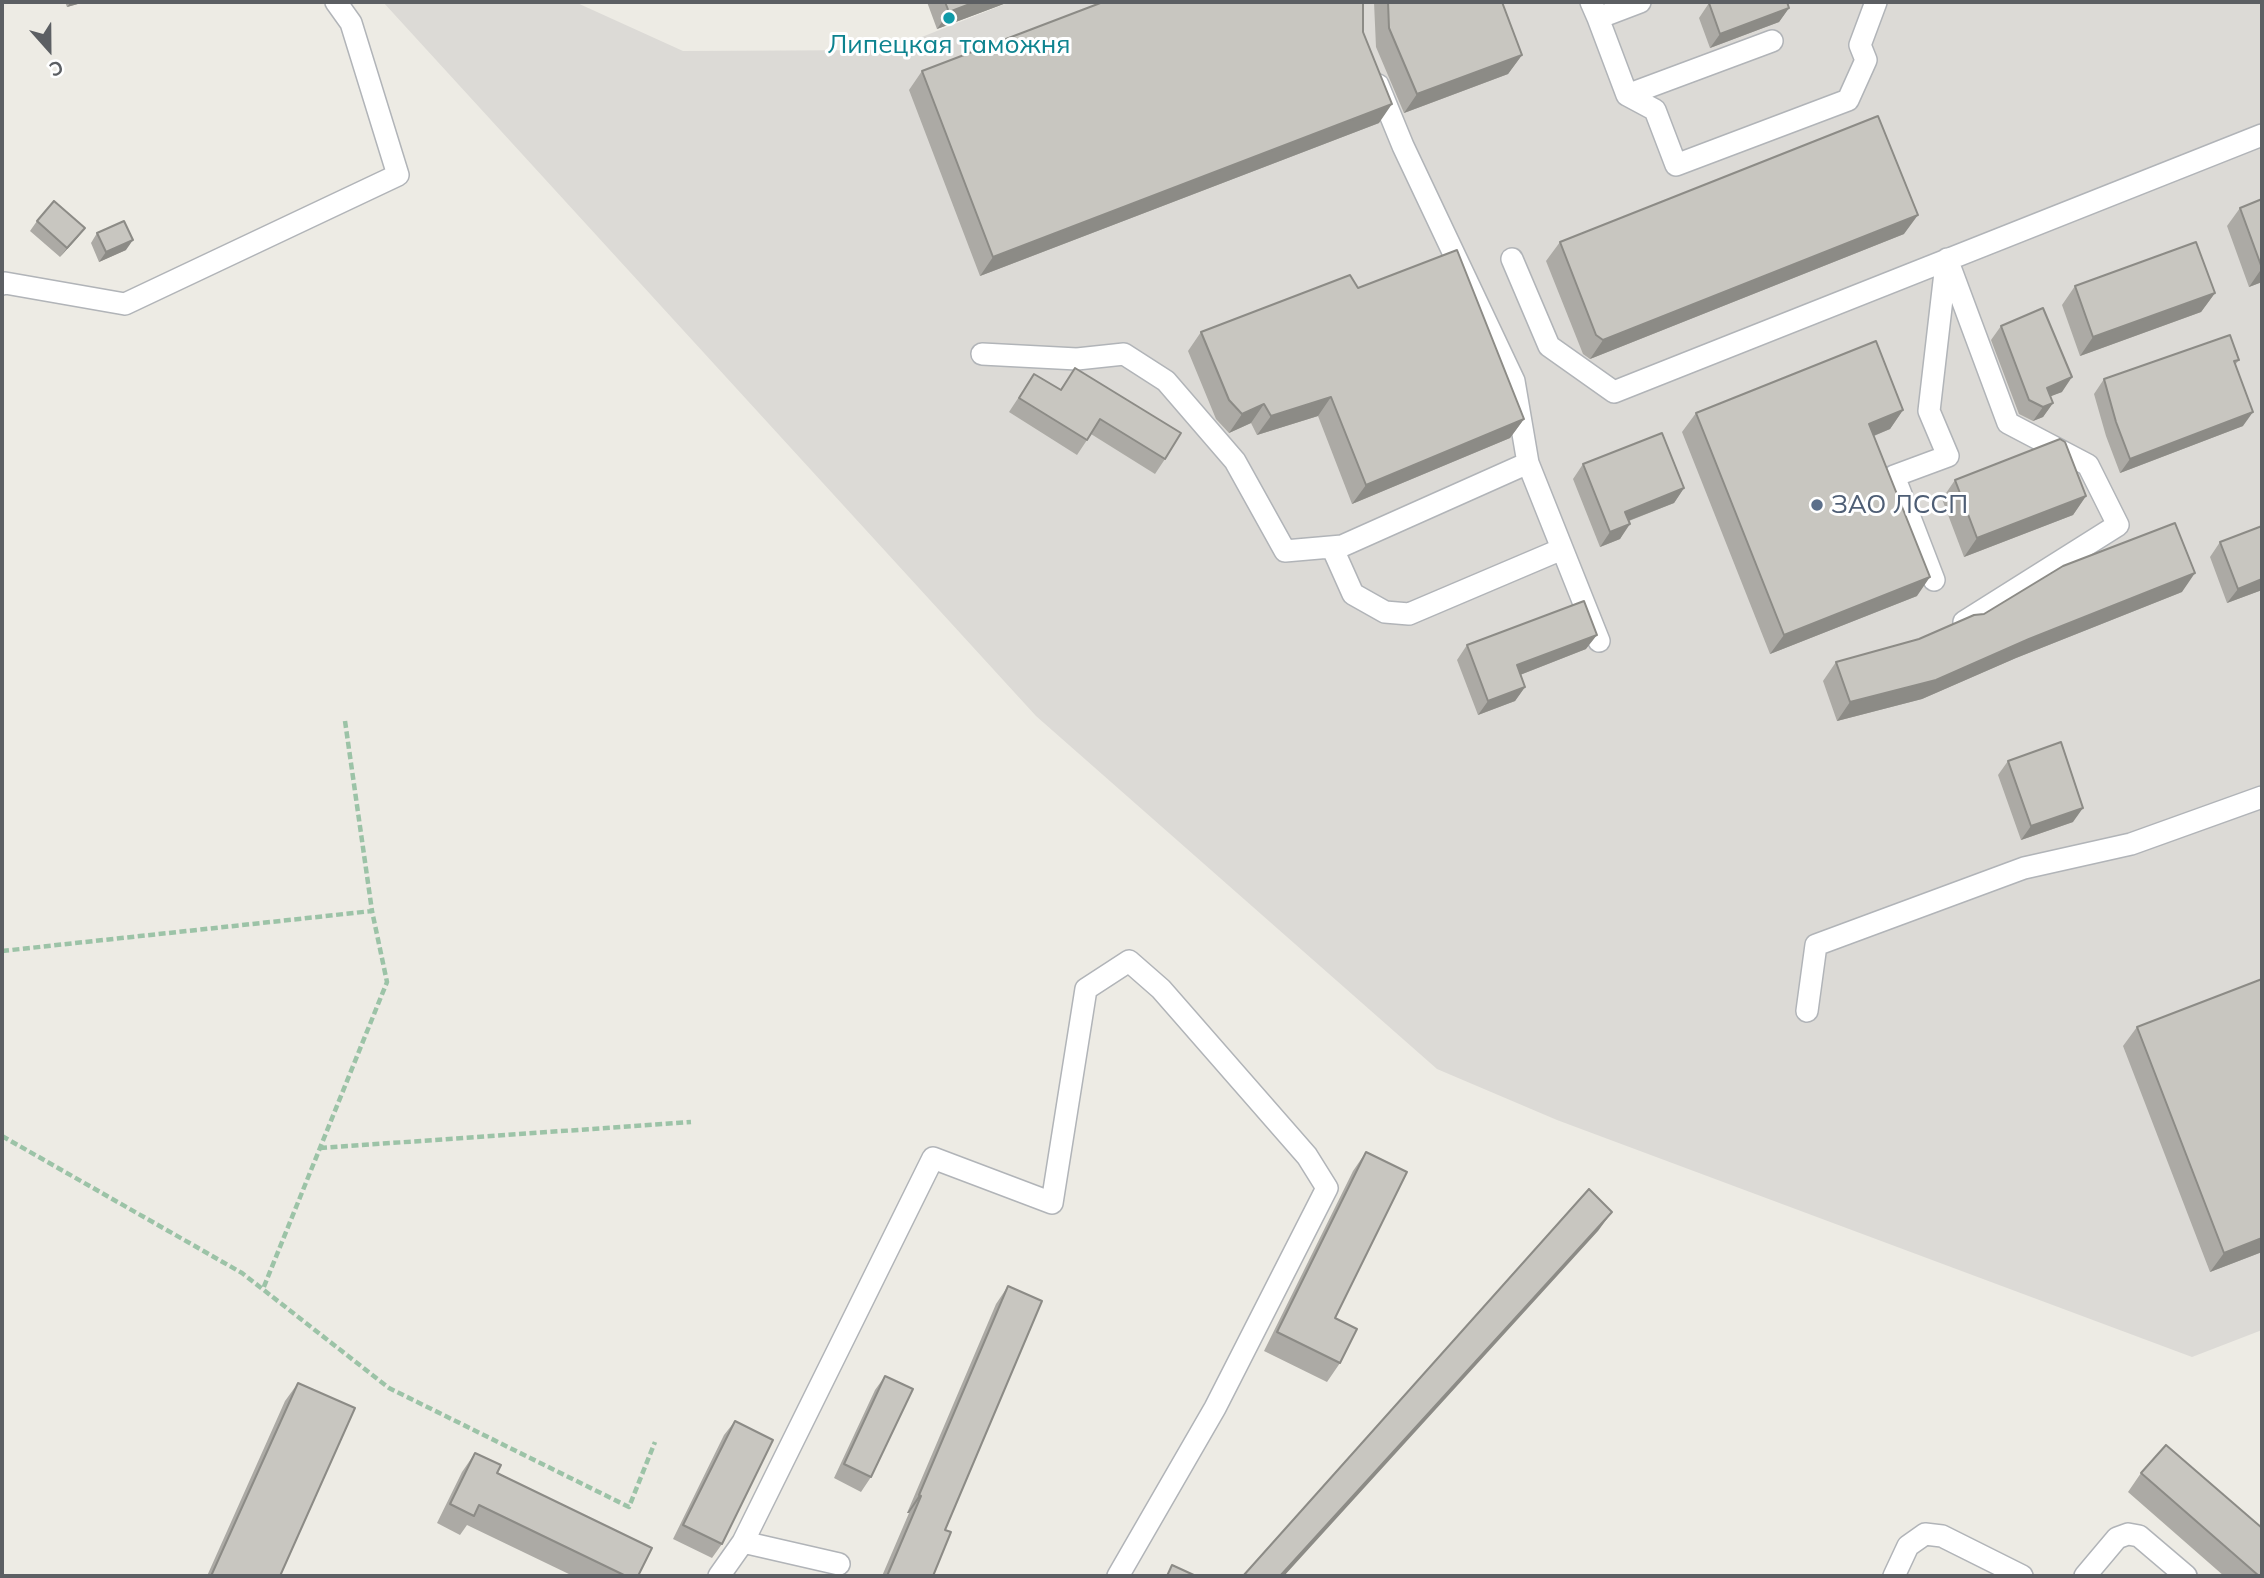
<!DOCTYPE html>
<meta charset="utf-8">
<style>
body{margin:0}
#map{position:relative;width:2264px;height:1578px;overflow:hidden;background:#edebe4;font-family:Mulish,sans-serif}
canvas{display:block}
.frame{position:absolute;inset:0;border:4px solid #5c5f63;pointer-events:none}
.north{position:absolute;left:14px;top:14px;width:70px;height:70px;-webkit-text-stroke:5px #fff;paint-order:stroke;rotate:159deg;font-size:19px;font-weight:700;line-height:28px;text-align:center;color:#5c5f63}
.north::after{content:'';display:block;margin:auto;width:24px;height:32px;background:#5c5f63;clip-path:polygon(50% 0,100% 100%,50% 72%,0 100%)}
</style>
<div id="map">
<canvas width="2264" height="1578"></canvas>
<div class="frame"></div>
<div class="north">С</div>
</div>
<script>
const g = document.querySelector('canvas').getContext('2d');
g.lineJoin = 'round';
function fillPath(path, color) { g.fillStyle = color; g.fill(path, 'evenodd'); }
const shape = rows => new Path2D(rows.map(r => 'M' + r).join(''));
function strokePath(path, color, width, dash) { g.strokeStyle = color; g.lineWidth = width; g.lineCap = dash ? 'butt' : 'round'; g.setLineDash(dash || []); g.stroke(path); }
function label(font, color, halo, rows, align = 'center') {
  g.font = font + ' Mulish,sans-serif'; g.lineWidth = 6; g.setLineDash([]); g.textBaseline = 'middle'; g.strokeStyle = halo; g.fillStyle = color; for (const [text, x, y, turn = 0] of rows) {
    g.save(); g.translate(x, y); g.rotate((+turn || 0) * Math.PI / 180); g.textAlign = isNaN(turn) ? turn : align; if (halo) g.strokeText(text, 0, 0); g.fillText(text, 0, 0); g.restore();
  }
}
const industrial = shape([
 [383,2,575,2,683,51,889,50,1010,2,2262,2,2262,1330,2192,1357,1557,1120,1437,1069,1036,716]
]);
const path = shape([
 [345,721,372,911],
 [2,951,372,911,387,982,263,1289],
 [2,1136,242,1273,389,1388,629,1507,655,1442],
 [320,1148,691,1122]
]);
const minor = shape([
 [1591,2,1598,18,1640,2],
 [1598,18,1627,95,1655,110,1676,165,1848,100,1866,60,1860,45,1876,2],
 [1378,85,1403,146,1514,381,1528,463,1599,641],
 [1627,95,1772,41],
 [1512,259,1549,346,1614,392,2262,135],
 [1947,259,2008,423,2088,465,2118,525,1964,622],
 [2,284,5,283,125,304,398,175,351,23,336,2],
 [982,354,1077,359,1124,354,1166,381,1235,461,1285,551,1342,546,1528,463],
 [1332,547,1353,594,1385,612,1409,614,1562,549],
 [1934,580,1894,476,1948,456,1929,411,1946,264],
 [1807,1011,1816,945,2024,868,2131,844,2262,797],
 [743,1542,933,1158,1052,1203,1086,989,1129,961,1161,989,1307,1156,1327,1188,1215,1408,1118,1576],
 [719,1576,743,1542,839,1564],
 [1894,1576,1908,1546,1925,1534,1942,1536,2022,1576],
 [2085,1576,2117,1538,2128,1534,2139,1536,2186,1576]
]);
const wall = shape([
 [65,2,85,2,67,7],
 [927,2,1009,2,937,29],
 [1374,2,1502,2,1522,55,1508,74,1404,113,1376,47],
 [1709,3,1789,8,1779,22,1710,48,1699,18],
 [1363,32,1379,123,980,276,909,90,922,71],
 [2262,199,2262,282,2249,287,2227,226,2240,208],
 [37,221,78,237,60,257,30,231],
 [97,233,126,250,99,262,91,243],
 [1904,234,1590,359,1583,354,1546,261,1560,242],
 [2075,286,2215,293,2201,312,2080,356,2062,305],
 [1358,288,1524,419,1510,438,1352,504,1318,416,1257,435,1251,423,1229,433,1216,419,1188,351,1201,332],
 [2001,326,2062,392,2050,396,2053,403,2043,417,2033,421,2019,414,1991,340],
 [2239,360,2235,365,2243,426,2120,473,2106,436,2094,394,2104,379],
 [1075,368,1165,459,1155,474,1091,434,1077,455,1009,412,1034,374,1060,390],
 [1903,410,1890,429,1874,436,1917,596,1770,654,1682,432,1696,413],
 [1583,464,1684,488,1674,503,1629,521,1620,539,1600,547,1573,479],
 [1955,480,2086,496,2073,515,1964,557,1942,499],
 [2262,526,2262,590,2227,603,2210,557,2220,542],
 [2182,592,2016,658,1922,699,1837,721,1823,681,1836,662],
 [1467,645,1586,649,1520,675,1525,687,1515,701,1478,715,1457,660],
 [2008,761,2073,822,2021,840,1998,775],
 [2262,979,2262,1252,2210,1272,2123,1046,2137,1027],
 [1366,1152,1335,1318,1340,1363,1327,1382,1264,1351,1353,1171],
 [1008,1286,933,1576,882,1576,909,1513,907,1513,996,1304],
 [885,1376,871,1477,861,1492,834,1478,875,1390],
 [298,1383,280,1576,207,1576,285,1401],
 [735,1421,722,1544,712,1558,673,1539,724,1435],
 [475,1453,497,1473,638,1576,573,1576,467,1525,460,1535,437,1523,462,1472],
 [2141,1473,2262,1576,2224,1576,2128,1492]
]);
const shadedWall = shape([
 [71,2,85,2,67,7],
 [975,2,1009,2,937,29,949,12],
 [1789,8,1779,22,1710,48,1720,34],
 [1522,55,1508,74,1404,113,1417,94],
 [1392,104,1379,123,980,276,993,257],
 [1918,215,1904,234,1590,359,1603,340],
 [85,228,78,237,60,257,67,248],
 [133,240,126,250,99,262,106,252],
 [2262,268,2262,282,2249,287],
 [2215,293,2201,312,2080,356,2093,337],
 [2072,377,2062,392,2036,402,2047,388],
 [1331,397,1318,416,1257,435,1271,416],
 [2053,403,2043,417,2033,421,2043,407],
 [1264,404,1251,423,1229,433,1242,414],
 [1903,410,1890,429,1856,443,1869,424],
 [2253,412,2243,426,2120,473,2130,459],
 [1524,419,1510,438,1352,504,1366,485],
 [1684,488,1674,503,1615,526,1625,512],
 [2086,496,2073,515,1964,557,1977,538],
 [1630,524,1620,539,1600,547,1610,532],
 [2195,573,2182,592,2016,658,1922,699,1837,721,1850,702,2029,639],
 [1930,577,1917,596,1770,654,1784,635],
 [2262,579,2262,590,2227,603,2238,589],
 [1597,635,1586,649,1507,680,1517,665],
 [1525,687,1515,701,1478,715,1488,701],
 [2083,808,2073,822,2021,840,2031,826],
 [1612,1212,1598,1231,1284,1576,1280,1576],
 [2262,1238,2262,1252,2210,1272,2224,1253],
 [919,1495,921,1496,909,1513,907,1513]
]);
const building = shape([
 [945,2,975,2,949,12,945,2],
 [1103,2,1363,2,1363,32,1392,104,993,257,922,71,1103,2],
 [1388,2,1502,2,1522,55,1417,94,1389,28,1388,2],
 [1713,2,1787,2,1789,8,1720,34,1709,3,1713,2],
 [1878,116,1918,215,1603,340,1596,335,1560,242,1878,116],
 [2262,199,2262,268,2240,208,2262,199],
 [54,201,85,228,67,248,37,221,54,201],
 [124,221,133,240,106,252,97,233,124,221],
 [2196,242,2215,293,2093,337,2075,286,2196,242],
 [1457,250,1524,419,1366,485,1331,397,1271,416,1264,404,1242,414,1229,400,1201,332,1350,275,1358,288,1457,250],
 [2043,308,2072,377,2047,388,2053,403,2043,407,2029,400,2001,326,2043,308],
 [2230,335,2239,360,2234,361,2253,412,2130,459,2116,422,2104,379,2230,335],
 [1876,341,1903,410,1869,424,1930,577,1784,635,1696,413,1876,341],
 [1075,368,1181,433,1165,459,1100,419,1087,440,1019,398,1034,374,1061,390,1075,368],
 [1662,433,1684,488,1625,512,1630,524,1610,532,1583,464,1662,433],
 [2060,439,2065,442,2086,496,1977,538,1955,480,2060,439],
 [2175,523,2195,573,2029,639,1936,680,1850,702,1836,662,1919,639,1974,615,1984,614,2063,566,2175,523],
 [2262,526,2262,579,2238,589,2220,542,2262,526],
 [1584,601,1597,635,1517,665,1525,687,1488,701,1467,645,1584,601],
 [2061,742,2083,808,2031,826,2008,761,2061,742],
 [2262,979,2262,1238,2224,1253,2137,1027,2262,979],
 [1366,1152,1407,1172,1335,1318,1357,1329,1340,1363,1277,1332,1366,1152],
 [1589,1189,1612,1212,1280,1576,1243,1576,1589,1189],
 [1008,1286,1042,1301,945,1530,951,1532,933,1576,887,1576,921,1496,919,1495,1008,1286],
 [885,1376,913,1389,871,1477,844,1464,885,1376],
 [298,1383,355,1408,280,1576,211,1576,298,1383],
 [735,1421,773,1440,722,1544,683,1525,735,1421],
 [2166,1445,2262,1528,2262,1576,2259,1576,2141,1473,2166,1445],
 [475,1453,501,1465,497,1473,652,1548,638,1576,626,1576,479,1505,474,1516,450,1504,475,1453],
 [1172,1565,1196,1576,1167,1576,1172,1565]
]);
const markers = [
 [949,18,7,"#0f9aa8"],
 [1817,505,7,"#5c6f8a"]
];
const cultureNames = [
 ["Липецкая таможня",949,45]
];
const serviceNames = [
 ["ЗАО ЛССП",1831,505]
];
fillPath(industrial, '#dcdad6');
strokePath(minor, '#b1b4b8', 24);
strokePath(path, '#9cc3a7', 4.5, [7, 3.5]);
strokePath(minor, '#fff', 21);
fillPath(wall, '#acaaa5');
fillPath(shadedWall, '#8c8b86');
fillPath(building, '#c8c6c0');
strokePath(building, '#8c8b86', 2);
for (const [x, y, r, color] of markers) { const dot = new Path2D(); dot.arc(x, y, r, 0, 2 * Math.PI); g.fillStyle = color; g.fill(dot); strokePath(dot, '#fff', 2.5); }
label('26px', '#0d838f', '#fff', cultureNames);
label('26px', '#4e5e75', '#fff', serviceNames, 'left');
</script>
